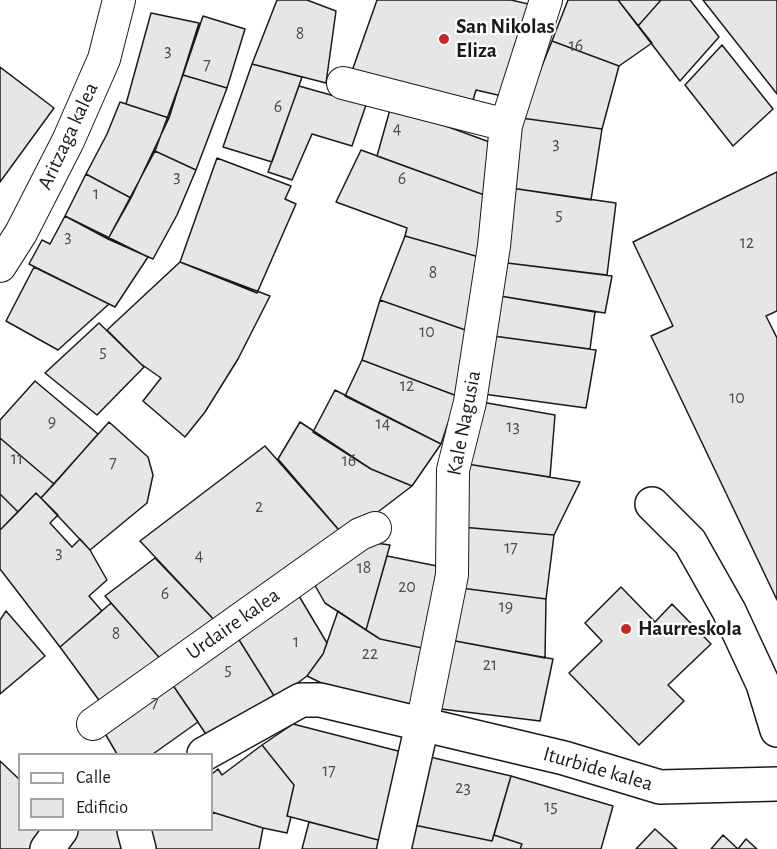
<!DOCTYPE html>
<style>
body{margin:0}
#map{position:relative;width:777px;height:849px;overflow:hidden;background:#fff;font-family:"Alegreya Sans",sans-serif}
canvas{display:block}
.legend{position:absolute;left:18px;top:753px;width:195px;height:78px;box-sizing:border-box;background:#fff;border:2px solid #a3a3a3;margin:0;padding:8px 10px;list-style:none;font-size:18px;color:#1a1a1a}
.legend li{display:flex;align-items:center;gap:12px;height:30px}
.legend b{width:30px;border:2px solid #a3a3a3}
</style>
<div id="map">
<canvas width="777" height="849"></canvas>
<ul class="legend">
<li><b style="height:8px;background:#fff"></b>Calle</li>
<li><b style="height:16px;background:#e6e6e6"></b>Edificio</li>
</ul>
</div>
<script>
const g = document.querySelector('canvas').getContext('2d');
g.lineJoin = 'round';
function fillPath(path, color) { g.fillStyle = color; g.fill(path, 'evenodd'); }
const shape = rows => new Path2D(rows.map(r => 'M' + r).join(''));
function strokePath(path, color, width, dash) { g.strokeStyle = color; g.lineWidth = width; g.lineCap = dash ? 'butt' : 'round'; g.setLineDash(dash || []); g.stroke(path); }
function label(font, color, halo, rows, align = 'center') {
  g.font = font + ' "Alegreya Sans",sans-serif'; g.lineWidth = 4.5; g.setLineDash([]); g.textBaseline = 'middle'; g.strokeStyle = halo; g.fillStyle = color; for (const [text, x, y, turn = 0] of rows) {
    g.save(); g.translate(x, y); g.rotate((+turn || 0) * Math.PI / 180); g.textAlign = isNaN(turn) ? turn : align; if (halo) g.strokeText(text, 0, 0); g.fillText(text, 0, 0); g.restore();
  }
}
const building = shape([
 [277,0,307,0,336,11,326,83,252,64,277,0],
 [377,0,511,0,537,6,502,96,476,90,471,107,352,71,377,0],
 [568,0,618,0,652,43,619,66,552,41,568,0],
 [618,0,661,0,638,26,618,0],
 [661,0,690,0,719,37,680,81,638,26,661,0],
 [703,0,777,0,777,94,703,0],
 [151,13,199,23,169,118,126,104,151,13],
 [203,16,245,29,227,88,183,75,203,16],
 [552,41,619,66,602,129,521,118,552,41],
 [722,45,773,109,733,146,685,85,722,45],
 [252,64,302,77,272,162,223,147,252,64],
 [0,67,54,108,0,182,0,67],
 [183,75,227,88,196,170,155,151,183,75],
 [299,86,366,105,352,146,312,134,292,180,268,172,299,86],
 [120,102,169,118,131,198,86,174,107,134,120,102],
 [391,106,495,144,487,196,377,156,391,106],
 [521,118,602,129,591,200,511,188,521,118],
 [361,150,487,196,479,257,405,236,407,228,336,202,361,150],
 [155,151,196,170,177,215,153,259,108,239,155,151],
 [217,158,291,186,285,199,296,204,257,293,180,262,217,158],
 [777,172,777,311,766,316,777,338,777,600,651,336,673,326,633,242,777,172],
 [86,174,131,198,108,239,65,216,86,174],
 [511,188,616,203,607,275,499,262,511,188],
 [65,216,148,257,115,307,29,264,42,240,50,244,65,216],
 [405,236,479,257,471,332,380,300,405,236],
 [180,262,270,296,238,359,205,412,185,437,143,401,161,378,141,364,107,330,180,262],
 [499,262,612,276,605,313,494,295,499,262],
 [34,267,109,304,58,350,6,321,34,267],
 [494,295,595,312,590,349,486,335,494,295],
 [380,300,471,332,457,396,362,360,380,300],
 [99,323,144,367,97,415,45,373,99,323],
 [486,335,596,350,586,408,476,393,486,335],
 [362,360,457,396,441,444,345,396,362,360],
 [35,381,98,434,54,484,0,438,0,420,35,381],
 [335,390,441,444,412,486,371,469,313,432,335,390],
 [476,401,555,415,550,477,467,464,476,401],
 [109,422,148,457,153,475,147,503,90,550,41,498,109,422],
 [300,422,371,469,412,486,345,537,278,459,300,422],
 [0,438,54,484,41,498,36,493,18,512,0,494,0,438],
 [265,446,345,537,219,625,140,541,265,446],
 [467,464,580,482,554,535,461,527,467,464],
 [36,493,58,515,50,523,72,547,80,539,90,550,107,580,89,596,102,611,60,647,0,569,0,530,36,493],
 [0,494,18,512,0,530,0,494],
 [461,527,554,535,546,599,461,588,461,527],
 [361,541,390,545,366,630,325,603,313,582,361,541],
 [387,556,442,567,427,649,380,639,366,630,387,556],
 [155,558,219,625,165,664,105,596,155,558],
 [621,587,655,622,672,604,711,644,668,685,684,701,639,745,569,673,602,641,585,623,621,587],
 [461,588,546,599,545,658,450,640,461,588],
 [296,591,327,643,323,654,307,676,276,699,236,635,296,591],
 [111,603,165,664,104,707,60,647,111,603],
 [6,611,45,656,0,694,0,620,6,611],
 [338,611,380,639,427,649,414,708,342,693,307,676,323,654,338,611],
 [236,635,276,699,212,743,168,678,236,635],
 [450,640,553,659,540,721,441,709,450,640],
 [168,678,198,722,153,754,117,754,100,725,168,678],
 [293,724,402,752,382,841,287,816,294,785,262,745,293,724],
 [262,745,294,785,287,816,291,817,287,833,263,828,212,812,212,774,218,769,222,775,262,745],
 [430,757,511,776,492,841,414,825,430,757],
 [0,761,20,780,20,830,47,830,33,849,0,849,0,761],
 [511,776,613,806,601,849,520,849,522,844,494,835,511,776],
 [212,812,263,828,259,849,150,849,145,830,212,830,212,812],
 [309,822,382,841,379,849,302,849,309,822],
 [414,825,492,841,494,835,522,844,520,849,409,849,414,825],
 [655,829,677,849,636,849,655,829],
 [73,830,120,830,129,849,56,849,73,830],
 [723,835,738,849,746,839,757,849,711,849,723,835]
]);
const pedestrian = shape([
 [343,83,506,125],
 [0,266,21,233,68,141,104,59,119,0],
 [93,724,360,534,375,528],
 [422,725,452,575,453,470,470,402,494,246,506,125,546,0]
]);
const minor = shape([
 [652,504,690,542,729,611,763,684,777,730],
 [204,754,301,700,320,700,564,758,660,787,777,784],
 [134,830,139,849],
 [47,849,61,830],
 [394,849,422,725]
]);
const markers = [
 [444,39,6,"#c62828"],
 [626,629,6,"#c62828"]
];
const numberNames = [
 ["8",300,34],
 ["16",576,46],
 ["3",168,51],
 ["7",207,65],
 ["6",278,107],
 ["4",397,129],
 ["3",556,144],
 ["3",177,177],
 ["6",402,179],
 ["1",96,194],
 ["5",559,215],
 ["3",68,237],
 ["12",747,243],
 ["8",433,273],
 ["10",427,332],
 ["5",103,352],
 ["12",407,386],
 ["10",737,398],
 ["9",52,422],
 ["14",383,424],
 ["13",513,427],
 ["11",17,459],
 ["16",349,461],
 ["7",113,463],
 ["2",259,507],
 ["17",511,548],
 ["3",59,553],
 ["4",199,556],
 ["18",364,568],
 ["20",407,587],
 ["6",165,594],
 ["19",506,607],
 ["8",116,634],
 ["1",296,642],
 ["22",370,654],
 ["21",490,665],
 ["5",228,670],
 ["7",155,703],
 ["17",329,771],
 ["23",463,788],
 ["15",551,807]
];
const poiNames = [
 ["San Nikolas",456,27],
 ["Eliza",456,51],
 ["Haurreskola",638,629]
];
const streetNames = [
 ["Aritzaga kalea",68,136,-65],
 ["Kale Nagusia",464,423,-79],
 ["Urdaire kalea",233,624,-35],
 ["Iturbide kalea",598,769,16]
];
fillPath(building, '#e6e6e6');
strokePath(building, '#1a1a1a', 1.5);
strokePath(pedestrian, '#1a1a1a', 34);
strokePath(minor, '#1a1a1a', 36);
strokePath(pedestrian, '#fff', 32);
strokePath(minor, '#fff', 33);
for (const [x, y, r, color] of markers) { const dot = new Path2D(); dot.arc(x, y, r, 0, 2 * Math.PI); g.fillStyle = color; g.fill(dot); strokePath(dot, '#fff', 2); }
label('18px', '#4d4d4d', null, numberNames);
label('bold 21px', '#1a1a1a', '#fff', poiNames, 'left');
label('21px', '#1a1a1a', '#fff', streetNames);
</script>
